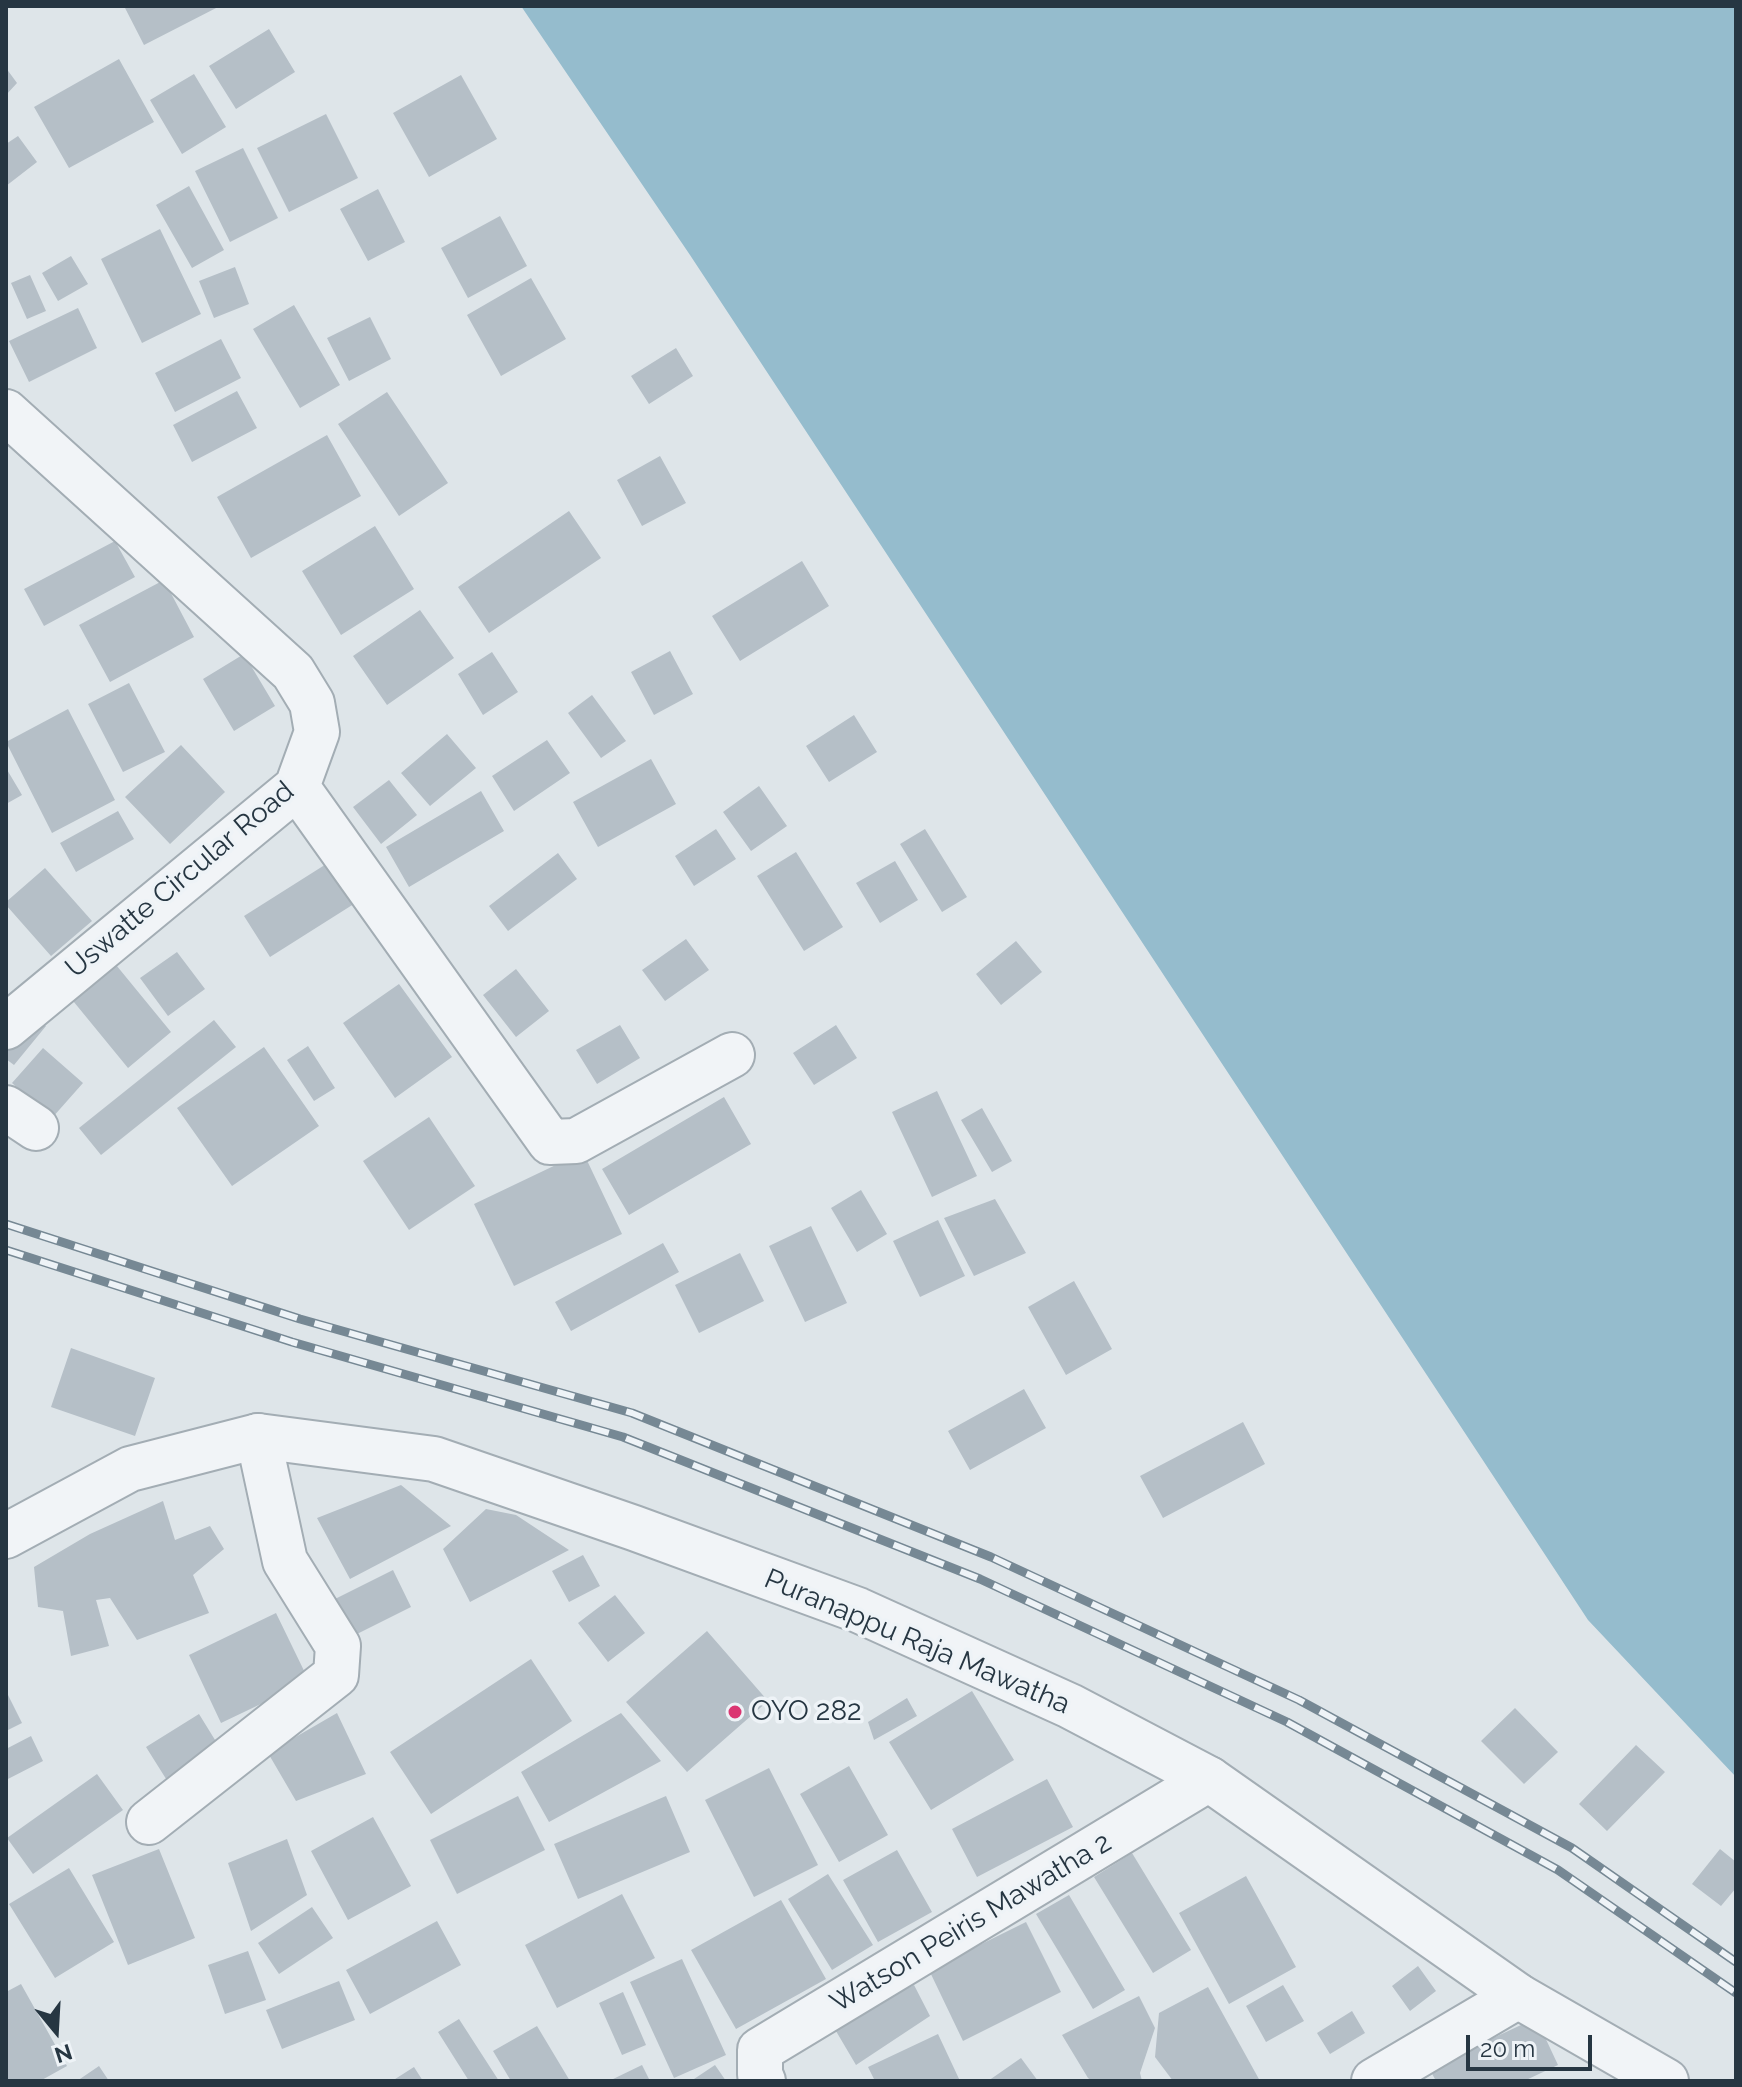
<!DOCTYPE html>
<style>
body{margin:0}
#map{position:relative;width:1742px;height:2087px;overflow:hidden;background:#dee5e9;font-family:Raleway,sans-serif}
canvas{display:block}
.frame{position:absolute;inset:0;border:8px solid #263642;pointer-events:none}
.north{position:absolute;left:16px;top:1991px;width:80px;height:80px;-webkit-text-stroke:6px #eef3f7;paint-order:stroke;rotate:162deg;font-size:22px;font-weight:700;line-height:32px;text-align:center;color:#263642}
.north::after{content:'';display:block;margin:auto;width:28px;height:36px;background:#263642;clip-path:polygon(50% 0,100% 100%,50% 72%,0 100%)}
.scale{position:absolute;left:1466px;top:2035px;width:126px;height:36px;box-sizing:border-box;border:4px solid #263642;border-top:0;padding-left:10px;font-size:24px;line-height:28px;white-space:nowrap;color:#263642;-webkit-text-stroke:6px #eef3f7;paint-order:stroke}
</style>
<div id="map">
<canvas width="1742" height="2087"></canvas>
<div class="frame"></div>
<div class="north">N</div>
<div class="scale">20 m</div>
</div>
<script>
const g = document.querySelector('canvas').getContext('2d');
g.lineJoin = 'round';
function fillPath(path, color) { g.fillStyle = color; g.fill(path, 'evenodd'); }
const shape = rows => new Path2D(rows.map(r => 'M' + r).join(''));
function strokePath(path, color, width, dash) { g.strokeStyle = color; g.lineWidth = width; g.lineCap = dash ? 'butt' : 'round'; g.setLineDash(dash || []); g.stroke(path); }
function label(font, color, halo, rows, align = 'center') {
  g.font = font + ' Raleway,sans-serif'; g.lineWidth = 7; g.setLineDash([]); g.textBaseline = 'middle'; g.strokeStyle = halo; g.fillStyle = color; for (const [text, x, y, turn = 0] of rows) {
    g.save(); g.translate(x, y); g.rotate((+turn || 0) * Math.PI / 180); g.textAlign = isNaN(turn) ? turn : align; if (halo) g.strokeText(text, 0, 0); g.fillText(text, 0, 0); g.restore();
  }
}
const water = shape([
 [521,6,1736,6,1736,1777,1588,1620,690,255]
]);
const building = shape([
 [124,6,220,6,144,45],
 [269,29,295,72,236,109,209,66],
 [119,59,154,122,69,168,34,107],
 [6,68,17,83,6,95],
 [194,74,226,127,182,154,150,100],
 [461,75,497,139,429,177,393,113],
 [326,114,358,178,289,212,257,148],
 [18,136,37,162,6,186,6,144],
 [243,148,278,218,230,242,195,171],
 [189,186,224,250,192,268,156,205],
 [378,189,405,242,368,261,340,209],
 [500,216,527,266,468,298,441,248],
 [160,229,201,314,142,343,101,259],
 [71,256,88,284,58,301,42,273],
 [235,267,249,304,214,318,199,281],
 [30,275,46,311,27,319,11,283],
 [531,278,566,339,501,376,467,315],
 [294,305,340,385,300,408,253,329],
 [78,308,97,348,29,382,9,341],
 [370,317,391,359,349,381,327,338],
 [221,339,241,378,175,412,155,373],
 [676,348,693,376,649,404,631,376],
 [237,391,257,428,192,462,173,425],
 [387,392,448,483,399,516,338,424],
 [327,435,361,496,251,558,217,497],
 [660,456,686,503,642,526,617,480],
 [569,511,601,558,489,633,458,587],
 [375,526,414,589,341,635,302,571],
 [115,541,135,577,44,626,24,589],
 [802,561,829,606,740,661,712,616],
 [164,580,194,637,110,682,79,625],
 [420,610,454,658,387,705,353,656],
 [670,651,693,694,654,715,631,672],
 [492,652,518,692,483,715,458,674],
 [244,654,275,706,234,731,203,679],
 [129,683,165,752,123,772,88,704],
 [592,695,626,741,601,758,568,713],
 [68,709,115,800,52,833,6,742],
 [854,715,877,752,829,782,806,746],
 [447,734,476,768,430,806,401,773],
 [547,740,570,773,514,811,492,776],
 [181,745,225,792,170,844,125,797],
 [651,759,676,804,598,847,573,802],
 [6,768,22,795,6,804],
 [389,780,417,815,381,844,353,807],
 [759,786,787,826,751,851,723,812],
 [481,791,504,831,409,887,386,847],
 [118,811,134,839,76,872,60,843],
 [716,829,736,859,694,886,675,856],
 [925,829,967,897,942,912,900,844],
 [796,852,843,927,804,951,757,876],
 [558,853,577,879,508,931,489,906],
 [331,861,357,902,270,957,244,916],
 [895,861,918,900,880,923,856,883],
 [45,868,92,921,51,956,6,905,6,902],
 [686,939,709,970,665,1001,642,970],
 [1016,941,1042,972,1001,1005,976,974],
 [177,952,205,989,168,1016,140,978],
 [112,960,171,1032,128,1068,69,996],
 [516,969,549,1011,516,1037,483,995],
 [399,984,452,1057,395,1098,343,1023],
 [35,1017,46,1026,14,1065,6,1059,6,1052],
 [214,1020,236,1047,101,1155,79,1128],
 [620,1025,640,1058,597,1084,576,1050],
 [836,1025,857,1058,814,1085,793,1053],
 [308,1046,335,1088,314,1101,287,1060],
 [264,1047,319,1126,232,1186,177,1108],
 [43,1048,83,1083,52,1118,12,1083],
 [937,1091,977,1176,932,1197,892,1112],
 [724,1097,751,1144,629,1215,602,1169],
 [982,1108,1012,1161,992,1172,961,1120],
 [429,1117,475,1186,409,1230,363,1161],
 [583,1152,622,1234,514,1286,474,1204],
 [861,1190,887,1234,857,1252,831,1208],
 [995,1199,1026,1253,974,1276,944,1218],
 [938,1220,965,1276,920,1297,893,1241],
 [811,1226,847,1303,805,1322,769,1246],
 [663,1243,679,1272,571,1331,555,1302],
 [740,1253,764,1301,699,1333,675,1285],
 [1074,1281,1112,1349,1066,1375,1028,1307],
 [71,1348,155,1378,135,1436,51,1407],
 [1024,1389,1046,1428,970,1470,948,1431],
 [1243,1422,1265,1464,1163,1518,1140,1476],
 [401,1485,451,1526,350,1579,317,1518],
 [163,1501,175,1540,210,1526,224,1549,193,1575,209,1613,137,1640,110,1598,96,1600,109,1646,71,1656,63,1611,38,1607,34,1567,90,1534],
 [486,1509,516,1515,569,1550,470,1602,443,1549],
 [583,1555,600,1586,569,1602,552,1571],
 [393,1570,411,1607,347,1639,329,1602],
 [615,1595,645,1633,608,1662,578,1623],
 [276,1613,309,1681,221,1723,189,1655],
 [707,1631,768,1701,687,1772,626,1702],
 [531,1659,572,1721,431,1814,390,1752],
 [6,1691,22,1723,6,1731],
 [972,1691,1014,1760,931,1810,889,1742],
 [907,1698,917,1716,874,1740,868,1722],
 [1515,1708,1558,1752,1524,1784,1481,1741],
 [337,1713,366,1774,296,1801,268,1753],
 [621,1713,661,1761,549,1822,521,1772],
 [199,1714,220,1748,168,1782,146,1747],
 [31,1736,43,1761,6,1780,6,1749],
 [1636,1745,1665,1772,1607,1831,1579,1804],
 [849,1766,888,1835,839,1862,800,1794],
 [769,1768,818,1865,754,1897,705,1800],
 [97,1774,123,1810,33,1874,7,1838],
 [1047,1779,1073,1827,977,1877,952,1829],
 [518,1796,545,1850,457,1894,430,1840],
 [666,1796,690,1852,578,1899,554,1844],
 [373,1817,411,1886,348,1920,311,1851],
 [287,1839,307,1895,251,1931,228,1863],
 [159,1849,195,1938,128,1965,92,1875],
 [1720,1849,1736,1862,1736,1888,1721,1906,1692,1884],
 [897,1850,932,1912,878,1942,843,1880],
 [1132,1853,1191,1950,1153,1973,1094,1877],
 [69,1868,114,1942,55,1978,9,1904],
 [828,1874,873,1945,832,1970,788,1899],
 [1246,1876,1296,1967,1229,2004,1179,1913],
 [622,1894,655,1958,557,2008,525,1945],
 [1069,1895,1125,1990,1093,2009,1036,1914],
 [781,1900,826,1979,736,2029,691,1950],
 [312,1907,333,1938,279,1974,258,1943],
 [437,1921,461,1965,370,2014,346,1970],
 [1026,1922,1061,1992,963,2041,929,1970],
 [248,1951,266,2000,225,2014,208,1965],
 [682,1959,726,2055,674,2078,630,1982],
 [1418,1966,1436,1991,1410,2011,1392,1986],
 [339,1981,355,2020,282,2049,266,2010],
 [21,1984,67,2066,40,2081,6,2081,6,1992],
 [914,1985,930,2016,856,2065,833,2026],
 [1283,1985,1304,2021,1266,2042,1246,2006],
 [1208,1987,1260,2081,1173,2081,1155,2057,1159,2013],
 [623,1992,646,2045,622,2055,599,2003],
 [1139,1996,1155,2028,1140,2073,1142,2081,1092,2081,1088,2078,1062,2035],
 [1352,2011,1365,2033,1330,2054,1317,2033],
 [1536,2018,1558,2065,1524,2081,1436,2081,1429,2068],
 [459,2019,499,2081,469,2081,438,2032],
 [537,2026,570,2081,511,2081,493,2051],
 [938,2034,960,2081,875,2081,868,2067],
 [1021,2058,1038,2081,988,2081],
 [642,2065,650,2081,609,2081],
 [715,2065,726,2081,691,2081],
 [99,2066,109,2081,77,2081],
 [414,2067,423,2081,392,2081]
]);
const minor = shape([
 [6,412,293,672,312,703,317,732,297,787,6,1027],
 [297,787,550,1142,576,1141,732,1055],
 [6,1108,36,1128],
 [149,1822,336,1675,338,1646,285,1561,258,1436],
 [763,2081,760,2075,760,2050,1209,1779],
 [1374,2081,1518,1996]
]);
const tertiary = shape([
 [6,1536,130,1469,258,1436,434,1459,634,1528,858,1610,1070,1706,1209,1779,1518,1996,1666,2081]
]);
const rail = shape([
 [6,1224,300,1319,632,1413,991,1557,1299,1700,1572,1848,1736,1962],
 [6,1250,292,1342,623,1437,980,1579,1287,1722,1558,1870,1736,1993]
]);
const markers = [
 [735,1712,8,"#db3672"]
];
const streetNames = [
 ["Uswatte Circular Road",180,880,-40],
 ["Puranappu Raja Mawatha",917,1642,23],
 ["Watson Peiris Mawatha 2",971,1923,-31]
];
const poiNames = [
 ["OYO 282",751,1712]
];
fillPath(water, '#95bccd');
fillPath(building, '#b5bfc7');
strokePath(minor, '#a3adb4', 48);
strokePath(tertiary, '#a3adb4', 48);
strokePath(minor, '#f1f4f7', 44);
strokePath(tertiary, '#f1f4f7', 44);
strokePath(rail, '#768894', 9);
strokePath(rail, '#eef3f7', 6, [18]);
for (const [x, y, r, color] of markers) { const dot = new Path2D(); dot.arc(x, y, r, 0, 2 * Math.PI); g.fillStyle = color; g.fill(dot); strokePath(dot, '#eef3f7', 3); }
label('28px', '#263642', '#eef3f7', streetNames);
label('28px', '#263642', '#eef3f7', poiNames, 'left');
</script>
